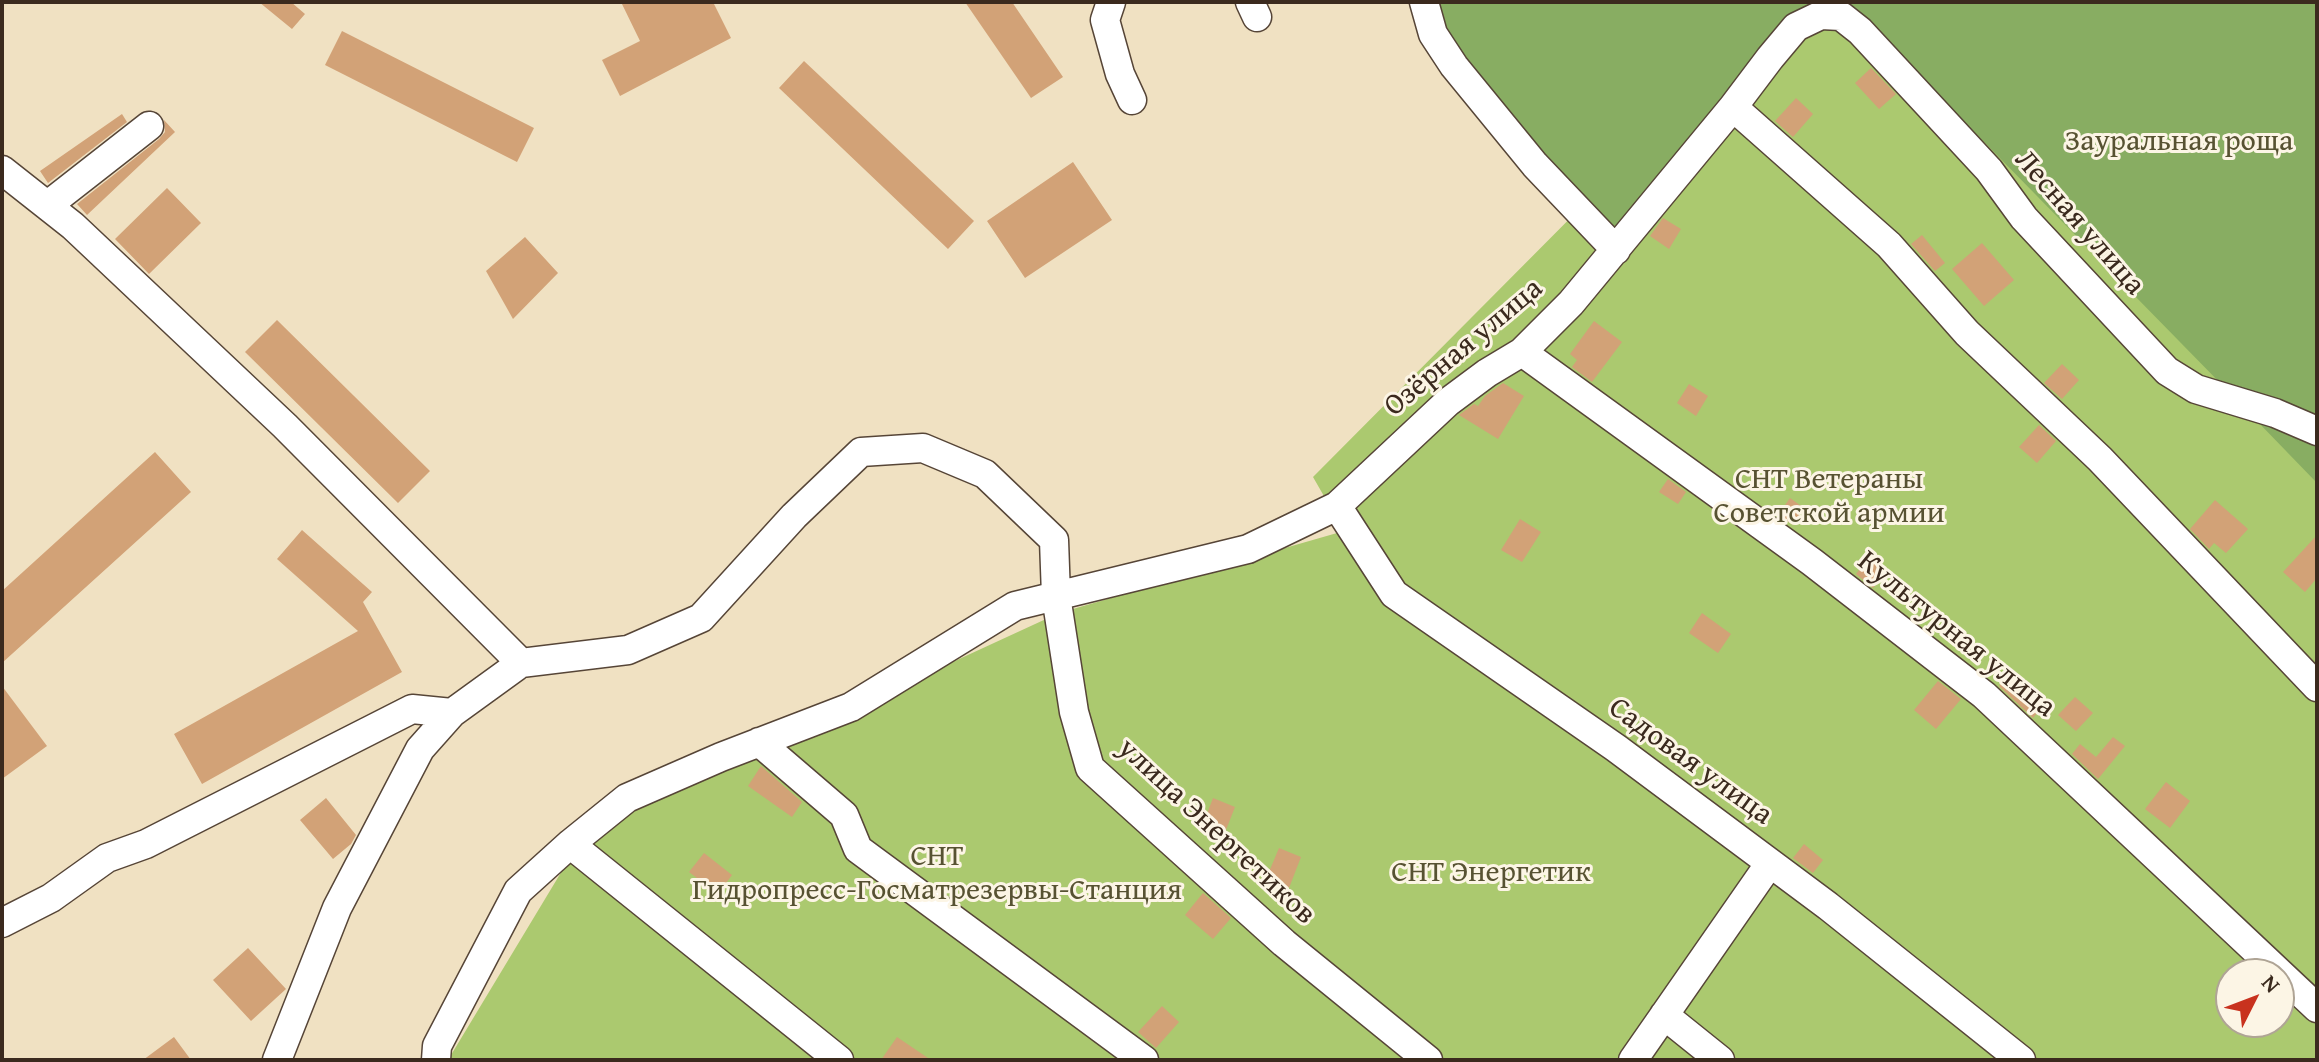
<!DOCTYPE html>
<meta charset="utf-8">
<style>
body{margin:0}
#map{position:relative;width:2319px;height:1062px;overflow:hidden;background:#f0e1c2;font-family:"Gentium Book Plus",serif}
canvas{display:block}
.frame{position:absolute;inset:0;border:4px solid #3b2a1e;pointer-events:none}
.north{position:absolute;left:2215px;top:958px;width:80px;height:80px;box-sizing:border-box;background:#fcf5e5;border:2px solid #afa495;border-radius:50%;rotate:48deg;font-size:22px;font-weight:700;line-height:32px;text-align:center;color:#3b2a1e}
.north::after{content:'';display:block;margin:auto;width:28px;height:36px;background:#c8321e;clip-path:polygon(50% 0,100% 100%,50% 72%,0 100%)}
</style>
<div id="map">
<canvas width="2319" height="1062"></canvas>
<div class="frame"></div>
<div class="north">N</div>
</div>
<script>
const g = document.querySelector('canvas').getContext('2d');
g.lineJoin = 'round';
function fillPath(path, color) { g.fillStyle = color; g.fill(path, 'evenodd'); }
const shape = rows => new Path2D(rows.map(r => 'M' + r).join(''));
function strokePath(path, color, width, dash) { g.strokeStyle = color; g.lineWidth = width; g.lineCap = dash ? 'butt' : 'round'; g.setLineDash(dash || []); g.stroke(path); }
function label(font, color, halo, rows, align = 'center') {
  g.font = font + ' "Gentium Book Plus",serif'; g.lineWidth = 6; g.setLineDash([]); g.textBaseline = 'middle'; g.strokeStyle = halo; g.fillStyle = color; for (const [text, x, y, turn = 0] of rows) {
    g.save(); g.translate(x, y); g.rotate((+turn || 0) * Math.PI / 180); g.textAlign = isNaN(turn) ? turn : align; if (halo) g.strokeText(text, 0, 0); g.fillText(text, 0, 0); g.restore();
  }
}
const green = shape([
 [1785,2,1838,2,2317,440,2317,1060,448,1060,586,831,1059,613,1344,531,1313,477],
 [2231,974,2279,974,2279,1022,2231,1022]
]);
const forest = shape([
 [1412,2,1828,2,1619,242],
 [1847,2,2317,2,2317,483,2227,390]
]);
const building = shape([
 [259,2,291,2,305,14,292,29],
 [621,2,713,2,731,38,620,96,602,60,640,41],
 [965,2,1012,2,1063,77,1031,98],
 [342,31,534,128,517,162,325,65],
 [804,61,974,221,948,249,779,88],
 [1871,68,1896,94,1879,109,1855,83],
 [1796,98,1813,114,1793,137,1775,121],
 [122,114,127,122,48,183,40,171],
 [164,120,175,132,87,215,77,204,159,139,165,132],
 [1073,162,1112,220,1025,278,987,221],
 [167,188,201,223,149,274,115,239],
 [1663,218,1681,229,1669,249,1650,236],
 [1922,235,1945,263,1935,271,1911,244],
 [525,237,558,273,513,319,486,271],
 [1982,243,2014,280,1984,306,1952,269],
 [277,320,430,471,398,503,245,352],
 [1594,321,1622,342,1592,382,1572,367,1577,360,1570,354],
 [2062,364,2079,380,2062,399,2044,383],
 [1503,383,1524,396,1498,439,1459,415,1474,404,1478,406,1485,396],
 [1689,384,1708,396,1696,416,1677,403],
 [2039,425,2056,441,2037,463,2019,447],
 [155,452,191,492,2,663,2,591],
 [1668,479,1686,492,1678,504,1659,492],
 [1790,498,1804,508,1793,525,1778,515],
 [2215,500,2248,529,2226,553,2214,543,2209,549,2190,529],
 [1520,519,1541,532,1522,562,1501,550],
 [302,530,372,592,363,602,402,672,202,784,174,734,358,631,277,559],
 [2317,535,2317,578,2305,592,2283,572],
 [1870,556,1888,570,1873,588,1856,574],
 [1702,613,1731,634,1718,653,1689,633],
 [2007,676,2043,706,2033,718,1999,686],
 [1938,681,1961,699,1936,729,1914,710],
 [2,686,47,746,2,779],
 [2075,697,2093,713,2076,731,2058,715],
 [2113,737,2125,746,2098,779,2072,754,2080,744,2096,757],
 [761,766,802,802,792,817,748,786],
 [2166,782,2190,801,2170,828,2145,809],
 [326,798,356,835,351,844,333,859,300,820],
 [1213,798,1235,807,1222,840,1200,832],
 [1804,844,1823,860,1813,873,1793,858],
 [1279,848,1301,857,1289,888,1266,879],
 [704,853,732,875,718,894,689,872],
 [1203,893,1231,918,1213,939,1185,915],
 [248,948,286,989,251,1021,213,980],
 [1162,1006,1179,1022,1156,1048,1138,1032],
 [174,1037,191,1060,143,1060],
 [897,1037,931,1060,881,1060]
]);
const minor = shape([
 [1111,2,1105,20,1120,74,1132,100],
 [1250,2,1257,17],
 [1424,2,1433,34,1454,66,1535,165,1616,250],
 [1733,107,1889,245,1967,333,2100,459,2317,687],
 [2,170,73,226,285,426,521,663],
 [48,205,149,126],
 [1522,352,1812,562,1984,695,2317,1008],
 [1337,506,1394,594,1616,748,1828,906,2021,1060],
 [759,742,844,815,858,849,1144,1060],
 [570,844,839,1060],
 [2,923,51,898,107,858,146,844,412,709,452,713],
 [1664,1015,1720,1060],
 [277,1060,337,908,420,749,452,713,521,663,628,650,701,618,794,516,861,452,923,448,985,474,1054,540,1056,596,1074,712,1090,768,1284,943,1428,1060],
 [436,1060,437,1046,518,891,570,844,627,798,721,757,851,707,1015,606,1248,549,1337,506,1448,402,1487,373,1522,352,1571,303,1733,107,1770,58,1796,27,1821,15,1841,16,1860,31,1989,170,2024,218,2167,371,2196,389,2275,413,2317,431],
 [1633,1060,1770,863]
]);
const parkNames = [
 ["Зауральная роща",2179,142],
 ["СНТ Ветераны",1829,480],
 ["Советской армии",1829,514],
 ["СНТ",937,857],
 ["Гидропресс-Госматрезервы-Станция",937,891],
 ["СНТ Энергетик",1491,873]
];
const streetNames = [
 ["Лесная улица",2079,223,49],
 ["Озёрная улица",1464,348,-40],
 ["Культурная улица",1956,635,39],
 ["Садовая улица",1690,762,36],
 ["улица Энергетиков",1216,832,43]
];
fillPath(green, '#abc96f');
fillPath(forest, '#88ad62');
fillPath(building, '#d2a277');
strokePath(minor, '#564537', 31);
strokePath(minor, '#fff', 28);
label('30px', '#575232', '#fcf5e5', parkNames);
label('30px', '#3b2a1e', '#fcf5e5', streetNames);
</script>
